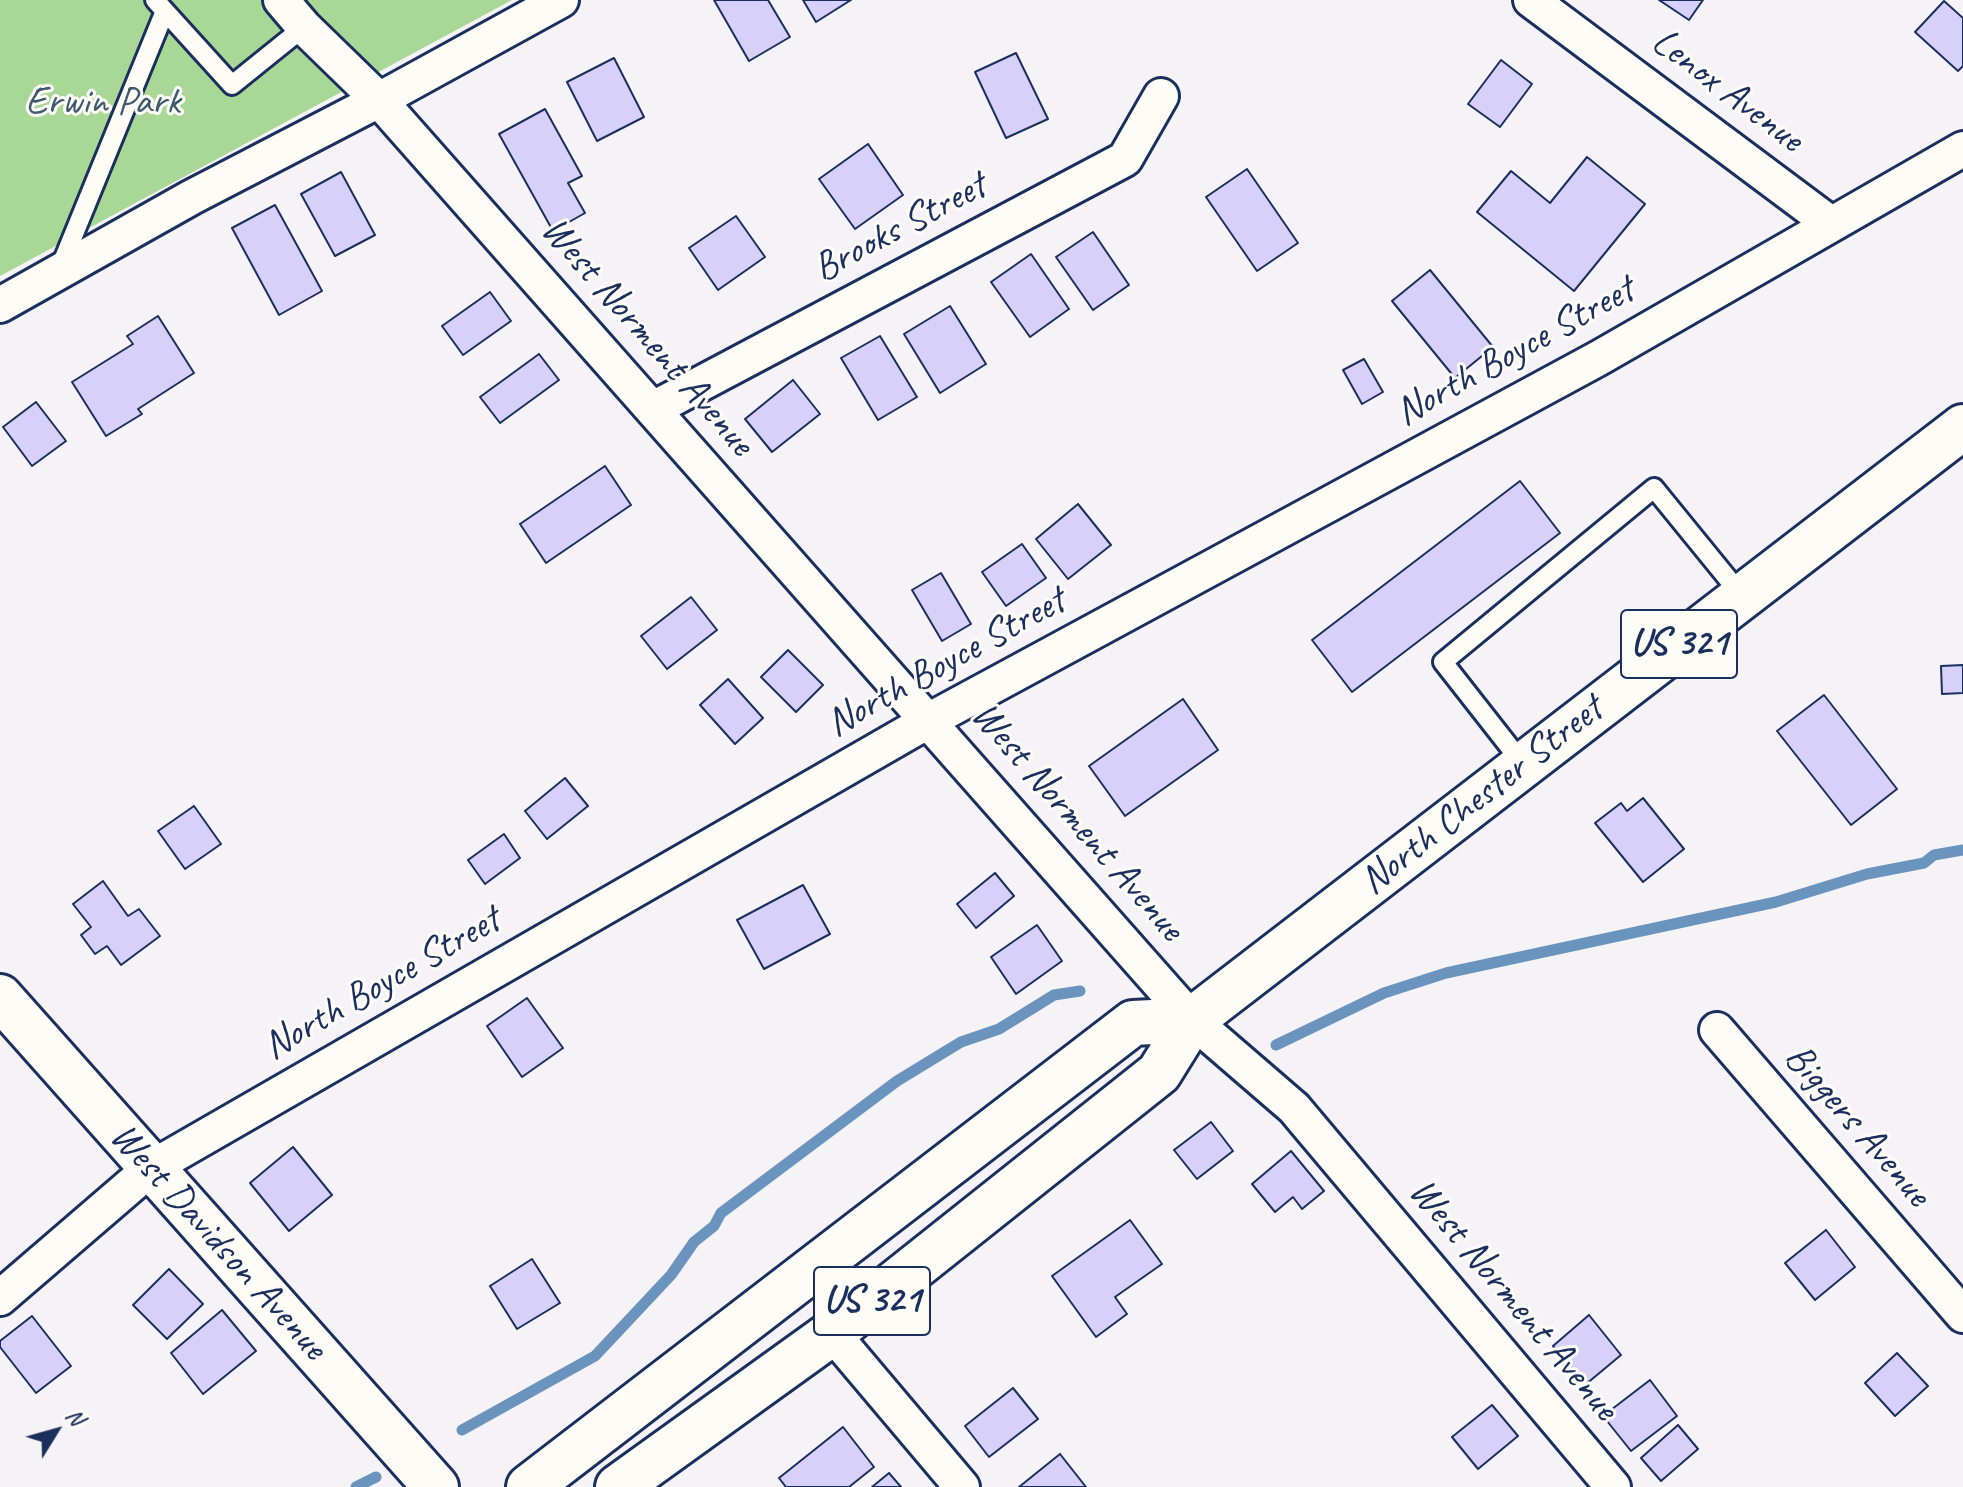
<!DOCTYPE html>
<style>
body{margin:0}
#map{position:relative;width:1963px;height:1487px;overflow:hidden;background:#f5f3f8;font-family:Caveat,sans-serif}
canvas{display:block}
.north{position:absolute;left:16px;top:1391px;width:80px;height:80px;-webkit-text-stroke:6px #fdfcf7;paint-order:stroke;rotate:53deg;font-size:22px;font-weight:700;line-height:32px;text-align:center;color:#1b2f5e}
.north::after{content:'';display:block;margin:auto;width:28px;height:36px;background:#1b2f5e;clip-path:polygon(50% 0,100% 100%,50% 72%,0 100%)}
</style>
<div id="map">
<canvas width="1963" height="1487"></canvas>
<div class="north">N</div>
</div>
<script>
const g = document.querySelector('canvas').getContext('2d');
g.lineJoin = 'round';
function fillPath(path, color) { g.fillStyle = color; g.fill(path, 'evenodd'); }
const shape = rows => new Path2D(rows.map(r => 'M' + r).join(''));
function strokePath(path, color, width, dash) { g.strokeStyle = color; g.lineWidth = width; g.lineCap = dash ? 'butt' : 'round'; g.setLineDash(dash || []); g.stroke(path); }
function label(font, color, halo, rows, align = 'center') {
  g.font = font + ' Caveat,sans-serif'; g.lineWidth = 6; g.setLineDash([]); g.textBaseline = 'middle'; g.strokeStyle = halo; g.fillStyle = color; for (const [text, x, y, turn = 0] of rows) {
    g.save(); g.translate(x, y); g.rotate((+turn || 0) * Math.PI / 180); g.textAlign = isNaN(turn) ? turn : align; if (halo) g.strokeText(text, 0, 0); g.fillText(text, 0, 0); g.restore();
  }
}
const green = shape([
 [0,0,512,0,0,276]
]);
const stream = shape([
 [1276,1045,1384,993,1446,973,1776,902,1867,874,1924,863,1934,855,1963,850],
 [462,1430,595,1356,671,1275,694,1242,714,1226,721,1213,897,1081,961,1042,999,1029,1054,995,1080,991],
 [356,1487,376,1477]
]);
const building = shape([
 [714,0,768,0,790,37,749,61,714,0],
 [803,0,851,0,816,22,803,0],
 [1659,0,1703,0,1689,20,1659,0],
 [1944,1,1963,18,1963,66,1958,71,1915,32,1944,1],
 [1016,53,1048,119,1006,138,975,72,1016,53],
 [614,58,644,117,597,141,567,82,614,58],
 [1501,60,1532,84,1500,127,1468,104,1501,60],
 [545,109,582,176,568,183,585,213,553,231,499,134,545,109],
 [868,144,903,195,855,229,819,179,868,144],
 [1587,157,1645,204,1574,291,1477,212,1511,171,1550,203,1587,157],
 [1247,169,1298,243,1257,271,1206,197,1247,169],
 [341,172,375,235,335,256,301,194,341,172],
 [275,205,322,291,279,315,232,228,275,205],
 [736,216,765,257,718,290,689,248,736,216],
 [1093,232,1129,285,1093,310,1056,257,1093,232],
 [1031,254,1069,309,1030,337,991,282,1031,254],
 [1430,270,1493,347,1455,378,1392,301,1430,270],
 [490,292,511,321,463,355,442,326,490,292],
 [950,306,986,364,940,393,904,334,950,306],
 [158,316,194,373,138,409,142,414,106,436,72,382,133,344,127,336,158,316],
 [880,336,917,397,878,420,841,358,880,336],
 [539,354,559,380,500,423,480,397,539,354],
 [1364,359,1383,392,1362,404,1343,370,1364,359],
 [793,380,820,414,772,452,745,419,793,380],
 [36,402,66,441,32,466,3,427,36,402],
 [605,466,631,505,546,563,520,524,605,466],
 [1520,481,1560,533,1352,692,1312,640,1520,481],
 [1078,504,1111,545,1068,579,1036,539,1078,504],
 [1022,544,1046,578,1006,606,982,572,1022,544],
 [941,573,971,624,942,641,912,590,941,573],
 [691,597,717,630,667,669,641,636,691,597],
 [788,650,823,685,796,712,761,677,788,650],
 [1963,665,1963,693,1942,694,1941,666,1963,665],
 [728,679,763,718,735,744,700,705,728,679],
 [1824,695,1897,789,1851,825,1777,731,1824,695],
 [1183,699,1218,750,1125,816,1089,766,1183,699],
 [565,778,588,806,547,839,525,811,565,778],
 [1643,798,1684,849,1643,882,1595,823,1621,803,1627,811,1643,798],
 [194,806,221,844,185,869,158,831,194,806],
 [504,834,520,858,485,884,468,860,504,834],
 [995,873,1014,896,976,928,957,904,995,873],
 [103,881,128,916,139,909,160,936,121,965,107,946,95,954,81,935,91,927,73,904,103,881],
 [803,885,830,934,764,969,737,920,803,885],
 [1037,925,1062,961,1016,994,991,957,1037,925],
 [527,998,563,1048,522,1077,487,1026,527,998],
 [1211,1122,1233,1151,1197,1179,1174,1150,1211,1122],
 [293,1147,332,1195,289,1231,250,1183,293,1147],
 [1291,1151,1324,1191,1302,1209,1293,1197,1275,1212,1252,1184,1291,1151],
 [1130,1220,1162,1264,1115,1297,1127,1314,1096,1337,1052,1276,1130,1220],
 [1826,1230,1855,1267,1815,1300,1785,1263,1826,1230],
 [532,1259,560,1303,517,1329,490,1286,532,1259],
 [169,1269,203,1304,167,1339,133,1305,169,1269],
 [222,1310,256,1351,203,1394,171,1353,222,1310],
 [1589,1315,1621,1355,1585,1385,1553,1346,1589,1315],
 [32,1316,71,1366,36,1393,0,1347,0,1341,32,1316],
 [1897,1353,1928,1386,1895,1416,1865,1383,1897,1353],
 [1650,1380,1677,1416,1631,1451,1603,1416,1650,1380],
 [1013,1388,1038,1419,989,1457,965,1426,1013,1388],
 [1492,1405,1518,1436,1478,1469,1452,1437,1492,1405],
 [1678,1425,1698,1449,1661,1481,1641,1458,1678,1425],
 [843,1427,874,1467,849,1487,786,1487,779,1478,843,1427],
 [1060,1454,1086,1487,1019,1487,1060,1454],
 [889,1473,901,1487,872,1487,889,1473]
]);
const lane = shape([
 [155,0,232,85,304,27],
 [60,268,165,11],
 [1523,764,1443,662,1654,488,1742,596]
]);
const street = shape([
 [281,0,304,27,379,100,1192,1020,1294,1108,1613,1487],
 [1531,0,1831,224],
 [0,305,192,197,379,100,561,0],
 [653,409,1125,159,1161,96],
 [1717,1030,1963,1315],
 [0,1298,151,1168,928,721,1599,358,1963,149],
 [832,1333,962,1487]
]);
const secondary = shape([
 [0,997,436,1487]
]);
const primary = shape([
 [529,1487,1133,1023,1192,1020],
 [618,1487,832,1333,1159,1073,1192,1020,1963,427]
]);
const shields = [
 [1679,644,116],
 [872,1301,116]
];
const shieldNames = [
 ["US 321",1679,644],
 ["US 321",872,1301]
];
const streetNames = [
 ["Lenox Avenue",1727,91,37],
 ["Brooks Street",900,228,-28],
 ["West Norment Avenue",647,337,49],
 ["North Boyce Street",1515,352,-29],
 ["North Boyce Street",946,663,-29],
 ["North Chester Street",1482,796,-38],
 ["West Norment Avenue",1077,822,49],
 ["North Boyce Street",382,984,-30],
 ["Biggers Avenue",1857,1126,49],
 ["West Davidson Avenue",218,1242,48],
 ["West Norment Avenue",1513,1300,50]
];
const parkNames = [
 ["Erwin Park",103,103]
];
fillPath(green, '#a9d796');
strokePath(stream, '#6a93bd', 11);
fillPath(building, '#d7d1fa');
strokePath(building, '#1b2f5e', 2);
strokePath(lane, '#1b2f5e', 24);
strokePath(street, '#1b2f5e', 40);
strokePath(secondary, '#1b2f5e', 50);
strokePath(primary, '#1b2f5e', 50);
strokePath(lane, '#fdfcf7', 18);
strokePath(street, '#fdfcf7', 34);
strokePath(secondary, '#fdfcf7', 44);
strokePath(primary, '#fdfcf7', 44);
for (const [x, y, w] of shields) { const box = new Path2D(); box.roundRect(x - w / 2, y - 34, w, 68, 6); g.fillStyle = '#fdfcf7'; g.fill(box); strokePath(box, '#1b2f5e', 2); }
label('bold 38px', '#1b2f5e', null, shieldNames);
label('40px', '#1b2f5e', '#fdfcf7', streetNames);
label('40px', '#3e596c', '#fdfcf7', parkNames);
</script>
